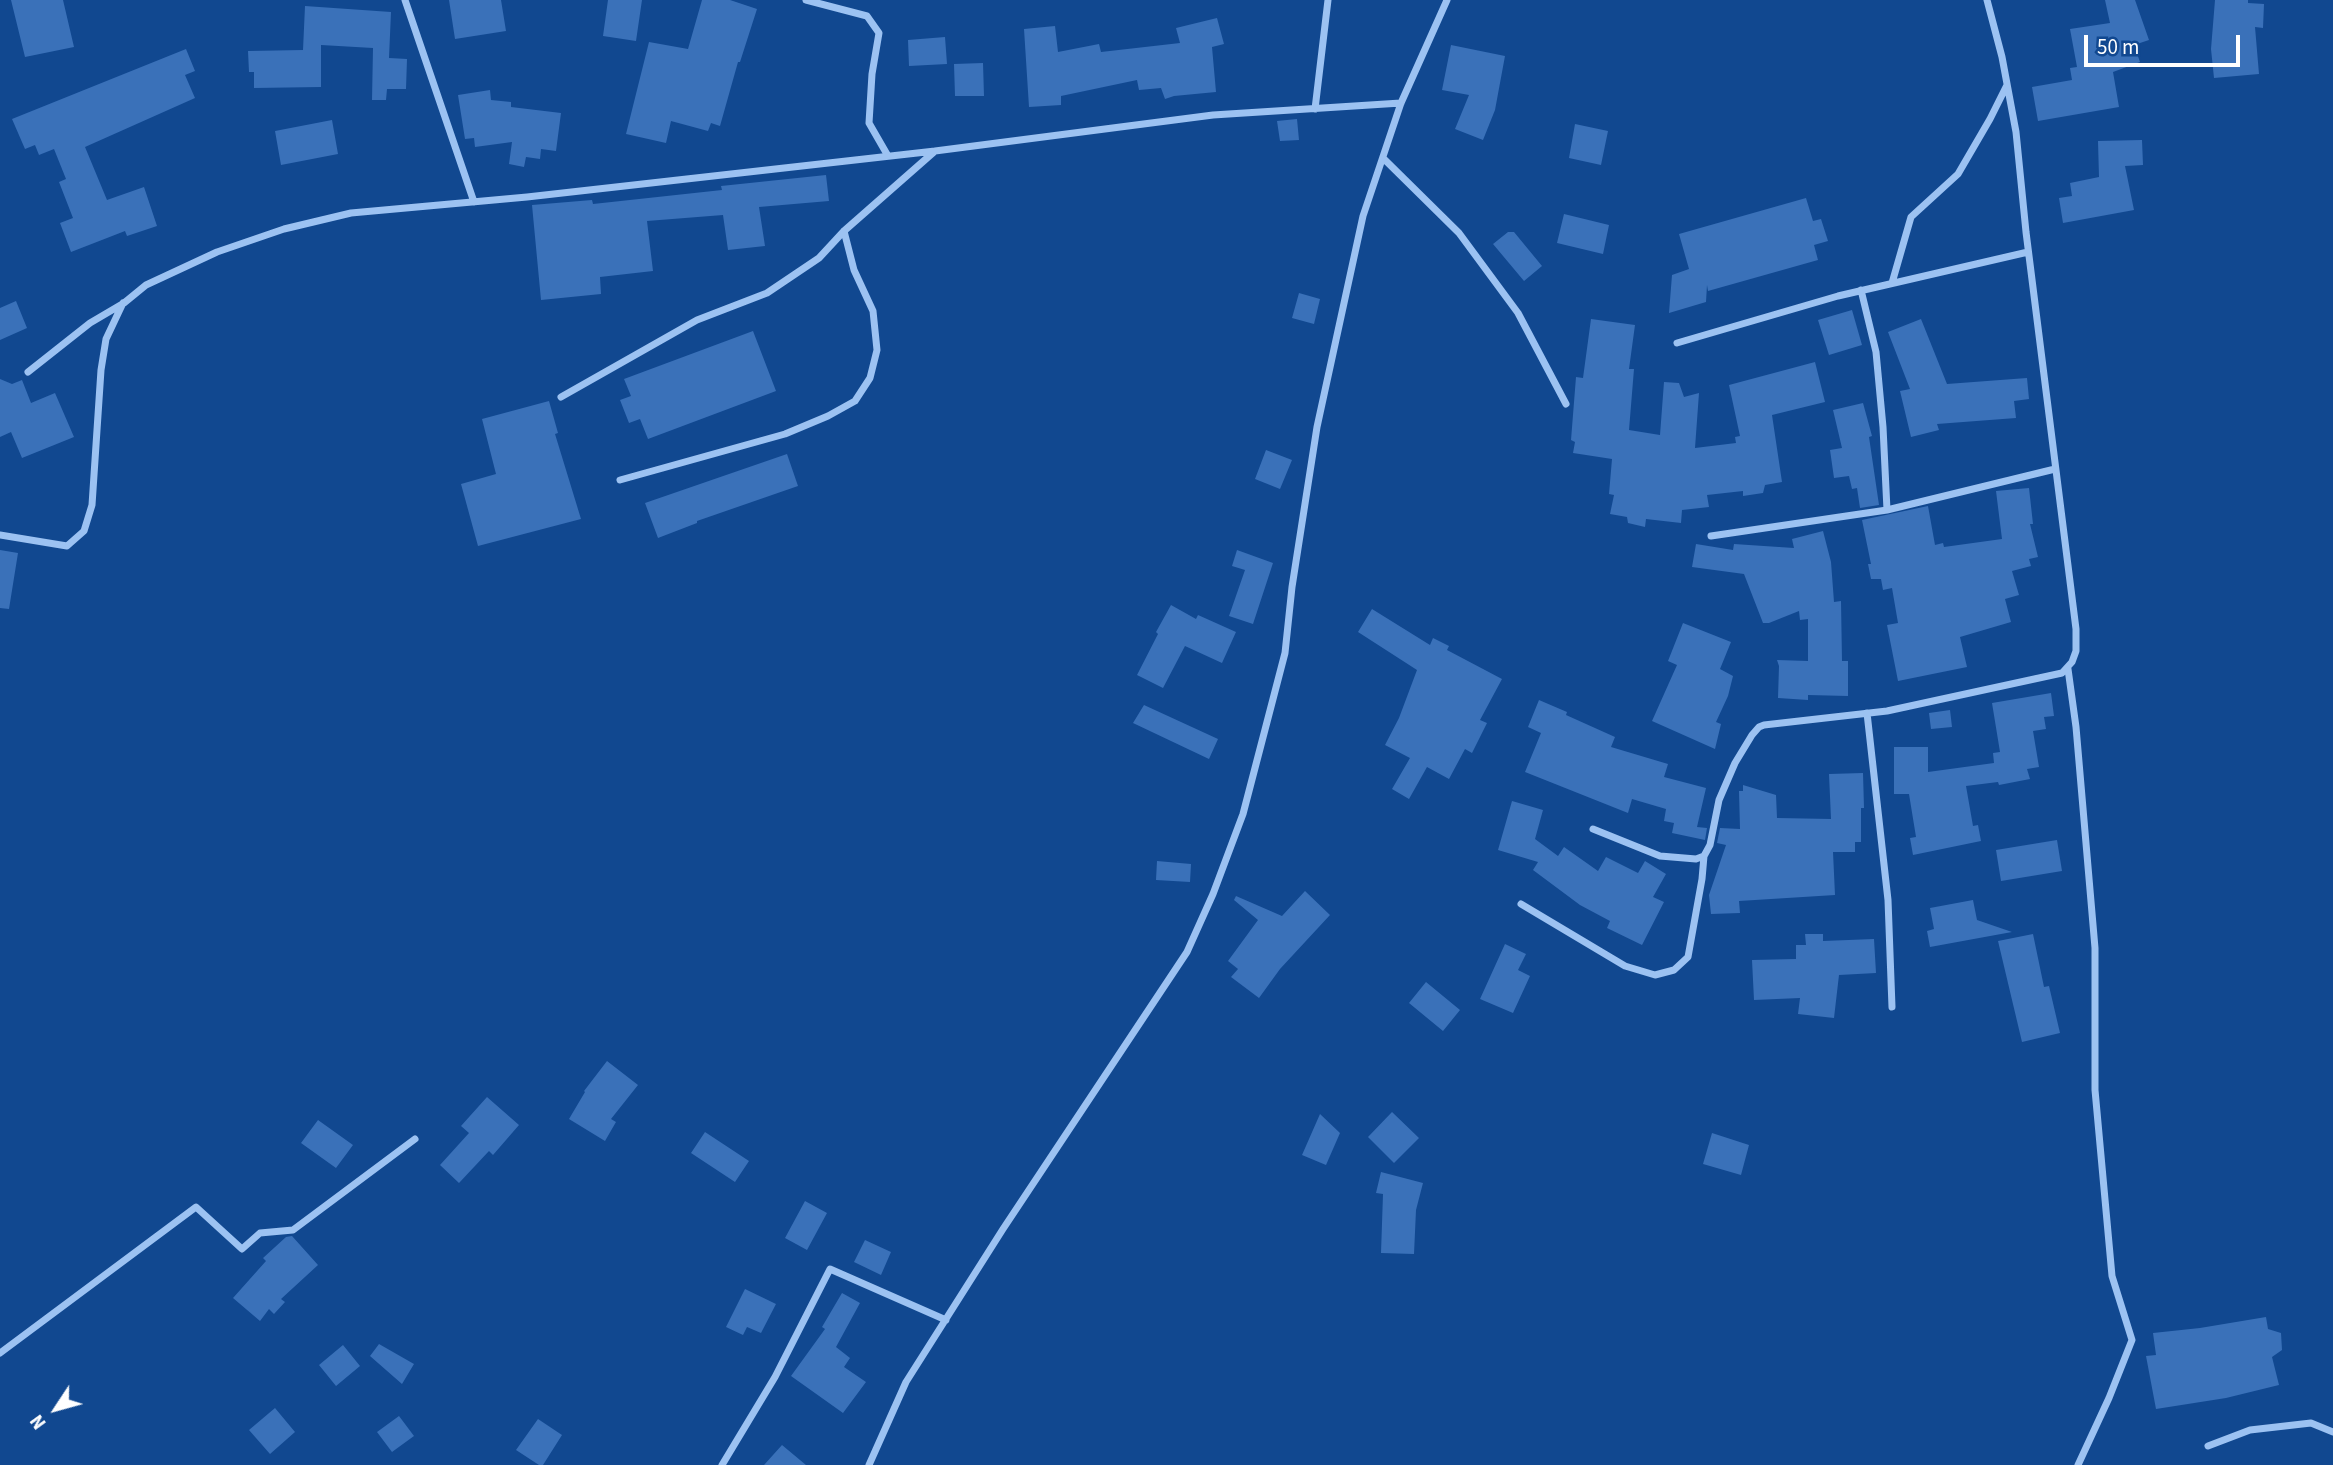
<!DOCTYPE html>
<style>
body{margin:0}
#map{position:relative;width:2333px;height:1465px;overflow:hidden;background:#114890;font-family:"Source Sans 3",sans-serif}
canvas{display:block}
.north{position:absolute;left:21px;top:1374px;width:70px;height:70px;-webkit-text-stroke:5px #114890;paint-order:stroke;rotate:234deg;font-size:19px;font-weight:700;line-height:28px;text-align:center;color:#fff}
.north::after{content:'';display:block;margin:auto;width:24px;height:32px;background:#fff;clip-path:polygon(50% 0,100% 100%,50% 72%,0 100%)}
.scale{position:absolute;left:2084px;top:35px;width:156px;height:32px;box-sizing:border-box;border:4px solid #fff;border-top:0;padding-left:9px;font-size:21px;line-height:24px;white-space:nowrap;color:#fff;-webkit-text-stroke:5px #114890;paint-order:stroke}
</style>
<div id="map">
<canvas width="2333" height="1465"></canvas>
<div class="north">N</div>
<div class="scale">50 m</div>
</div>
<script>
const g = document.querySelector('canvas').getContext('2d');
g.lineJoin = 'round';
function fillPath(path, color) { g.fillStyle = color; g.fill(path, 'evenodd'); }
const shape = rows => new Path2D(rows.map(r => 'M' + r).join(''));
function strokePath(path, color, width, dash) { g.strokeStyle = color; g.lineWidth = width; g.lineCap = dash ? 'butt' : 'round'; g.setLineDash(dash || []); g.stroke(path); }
const building = shape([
 [11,0,63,0,74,47,25,57],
 [449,0,501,0,506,31,455,39],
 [608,0,642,0,636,41,603,36],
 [702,0,730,0,757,9,740,62,738,62,720,126,711,123,708,131,671,121,666,143,626,134,649,42,688,49],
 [2105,0,2135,0,2149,40,2134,45,2140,62,2113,72,2119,107,2038,121,2032,87,2072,80,2070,68,2077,67,2070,29,2110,23],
 [2215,0,2248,0,2248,3,2264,4,2263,28,2255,27,2259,74,2214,78,2211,49],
 [305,6,391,12,389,58,407,59,406,89,387,89,386,100,372,100,373,48,321,45,321,87,254,88,254,72,249,72,248,51,303,50],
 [1217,18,1224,44,1212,47,1216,92,1174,96,1165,99,1161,88,1139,90,1137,80,1061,96,1061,105,1029,107,1024,29,1055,26,1058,52,1099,44,1101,52,1180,43,1176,28],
 [945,37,947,64,909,66,908,40],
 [1451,45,1505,56,1495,110,1483,140,1455,129,1469,95,1442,90],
 [186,49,195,71,185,75,195,98,85,147,107,200,144,187,157,226,127,236,125,231,71,252,60,223,73,218,59,182,66,179,54,149,39,155,35,145,25,149,12,119],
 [983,63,984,96,955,96,954,64],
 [490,90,491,100,511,102,511,107,561,113,556,151,541,149,540,159,526,157,524,167,509,164,512,142,475,147,474,138,465,139,458,95],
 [1297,119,1299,140,1280,141,1277,121],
 [332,120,338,154,281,165,275,131],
 [1575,124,1608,131,1601,165,1569,158],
 [2142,140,2143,165,2125,166,2134,210,2063,223,2059,198,2072,196,2070,183,2099,177,2098,141],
 [826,175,829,201,759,207,765,246,728,250,723,215,647,221,653,271,600,277,601,294,541,300,532,205,592,200,593,204,722,190,721,186],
 [1806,198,1813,221,1821,219,1828,241,1814,245,1818,260,1708,291,1707,285,1706,302,1669,313,1672,275,1689,269,1679,234],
 [1564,214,1609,225,1603,254,1557,243],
 [1508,232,1514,232,1542,266,1524,281,1493,244],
 [1299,293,1320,299,1314,324,1292,318],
 [16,301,27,328,0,340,0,308],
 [1852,310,1862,345,1829,355,1818,320],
 [1591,319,1635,325,1629,369,1634,369,1629,430,1660,435,1664,382,1679,383,1684,397,1699,393,1695,448,1736,443,1735,437,1740,436,1729,385,1815,362,1825,402,1772,415,1782,482,1765,485,1763,493,1743,496,1743,491,1707,495,1709,507,1682,510,1681,523,1646,519,1645,527,1628,523,1627,517,1610,514,1614,495,1609,494,1612,459,1573,453,1575,442,1571,440,1576,377,1583,378],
 [1921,319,1947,384,2027,378,2029,399,2014,401,2016,418,1937,424,1939,430,1911,437,1900,391,1910,389,1888,332],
 [753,331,776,391,648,439,640,419,629,423,620,400,631,396,624,379],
 [0,379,12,384,22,380,31,403,55,393,74,437,22,458,11,432,0,437],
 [549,401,558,433,555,434,581,519,478,546,461,484,496,474,482,419],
 [1863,403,1872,436,1869,437,1879,505,1860,508,1857,488,1852,489,1849,476,1834,478,1830,450,1842,448,1833,410],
 [1266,450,1292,460,1280,489,1255,479],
 [787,454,798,486,697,521,697,523,658,538,645,503],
 [2029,488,2033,524,2030,524,2038,557,2029,559,2031,566,2012,571,2019,595,2005,599,2011,622,1960,637,1967,667,1898,681,1887,625,1898,623,1892,588,1883,590,1881,579,1871,579,1868,564,1871,564,1862,520,1928,506,1935,545,1943,543,1944,547,2002,539,1996,491],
 [1823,531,1831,562,1834,602,1841,601,1842,661,1848,661,1848,696,1808,695,1808,700,1778,698,1779,666,1777,660,1808,661,1808,619,1800,620,1799,611,1769,623,1763,623,1744,574,1692,567,1696,544,1733,550,1734,544,1794,548,1792,539],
 [0,550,18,553,9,609,0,608],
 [1237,550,1273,563,1253,624,1229,616,1245,570,1232,566],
 [1171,605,1196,619,1198,615,1236,632,1222,663,1185,646,1163,688,1137,675,1158,634,1156,632],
 [1372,609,1430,645,1433,638,1449,646,1447,650,1502,679,1480,720,1487,723,1472,753,1465,749,1449,779,1427,767,1409,799,1392,789,1410,758,1385,745,1399,718,1417,670,1358,632],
 [1683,623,1731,642,1720,669,1733,676,1728,696,1716,722,1721,724,1715,749,1652,721,1677,665,1668,661],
 [2051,693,2054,716,2044,717,2046,729,2033,731,2039,767,2027,769,2030,779,1999,785,1998,782,1966,786,1973,826,1978,825,1981,841,1913,855,1910,838,1916,837,1909,794,1894,794,1894,747,1928,747,1928,772,1994,763,1993,753,2000,752,1992,703],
 [1539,700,1567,712,1566,715,1615,737,1611,747,1668,764,1664,777,1706,788,1697,827,1707,828,1705,840,1672,833,1674,823,1664,821,1666,809,1632,799,1628,813,1525,772,1541,733,1528,727],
 [1144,705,1218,739,1209,759,1133,723],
 [1950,710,1952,727,1931,729,1929,713],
 [1863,773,1864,808,1861,808,1861,842,1855,842,1855,852,1833,852,1835,895,1739,901,1740,913,1711,914,1709,895,1726,845,1717,843,1720,828,1740,829,1739,791,1743,791,1743,785,1776,795,1777,818,1831,819,1829,774],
 [1512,801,1543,810,1535,839,1558,856,1564,847,1598,871,1606,857,1638,873,1645,861,1666,874,1653,897,1664,902,1642,945,1607,928,1610,921,1580,905,1533,870,1538,862,1498,850],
 [2057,840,2062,871,2001,881,1996,850],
 [1157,861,1191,864,1190,882,1156,880],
 [1305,891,1330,915,1280,969,1259,998,1231,977,1238,969,1228,961,1258,920,1234,900,1236,896,1282,916],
 [1973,900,1977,920,2012,932,1930,947,1927,931,1934,929,1930,908],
 [1805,934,1823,934,1823,941,1874,939,1876,973,1839,975,1834,1018,1798,1014,1800,998,1754,1000,1752,960,1796,959,1796,945,1806,945],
 [2033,934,2044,987,2049,986,2060,1033,2022,1042,1998,941],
 [1505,944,1526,954,1518,970,1530,976,1513,1013,1480,999],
 [1426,982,1460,1010,1443,1031,1409,1003],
 [607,1061,638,1085,611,1119,616,1122,605,1141,569,1119,585,1092,584,1091],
 [487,1097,519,1125,493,1155,489,1151,459,1183,440,1165,469,1133,461,1126],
 [1392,1112,1419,1138,1394,1163,1368,1137],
 [1320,1114,1340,1133,1326,1165,1302,1155],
 [318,1120,353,1145,336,1168,301,1143],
 [705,1132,749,1161,735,1182,691,1153],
 [1712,1133,1749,1145,1741,1175,1703,1164],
 [1381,1172,1423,1183,1416,1210,1414,1254,1381,1253,1383,1194,1376,1193],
 [805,1201,827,1213,807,1250,785,1238],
 [292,1236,318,1265,281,1299,285,1302,274,1314,269,1309,260,1321,233,1298,266,1261,263,1258,286,1237],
 [865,1240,891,1252,881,1275,854,1262],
 [745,1289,776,1304,761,1333,747,1327,743,1335,726,1327],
 [842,1293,860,1303,836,1347,850,1358,844,1367,866,1382,843,1413,791,1376,825,1329,822,1327],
 [2266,1317,2268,1329,2281,1333,2282,1350,2272,1357,2279,1385,2226,1398,2156,1409,2146,1356,2156,1355,2153,1333,2200,1328],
 [379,1344,414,1364,402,1384,370,1356],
 [343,1345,360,1366,336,1386,319,1365],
 [275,1408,295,1432,270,1454,249,1430],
 [399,1416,414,1436,392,1452,377,1432],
 [538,1419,562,1435,543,1465,539,1465,516,1450],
 [782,1445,806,1465,764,1465]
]);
const minor = shape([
 [405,0,474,202],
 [806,0,867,16,879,33,872,74,869,123,888,156],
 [1315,109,1328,0],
 [1383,158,1459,233,1518,313,1566,404],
 [1892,283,1911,217,1958,174,1990,119,2007,85],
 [1861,290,1876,352,1883,427,1887,510],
 [1677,343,1838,296,2028,252],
 [28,372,90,323,124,303,146,285,217,252,284,229,351,213,527,197,935,151],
 [561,397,697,320,767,293,819,258,844,231,935,151,1213,115,1401,103],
 [620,480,785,434,828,416,855,401,870,378,877,350,873,311,854,270,844,231],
 [0,535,67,546,84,531,92,505,101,370,106,339,123,303],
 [1711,536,1887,510,2055,469],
 [2068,669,2076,727,2095,948,2095,1090,2112,1276,2132,1340,2109,1398,2078,1465],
 [1867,713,1888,900,1892,1007],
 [1593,829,1660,856,1696,859,1704,856,1710,845,1719,800,1735,763,1752,735,1759,727,1764,725,1887,711,2062,673,2072,662,2076,651,2076,629,2026,232,2016,132,2002,57,1987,0],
 [1521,904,1625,966,1655,975,1674,970,1688,957,1702,879,1704,856],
 [0,1353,196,1207,242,1249,260,1233,293,1230,415,1139],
 [2208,1446,2250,1430,2311,1423,2333,1432],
 [722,1465,775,1377,830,1269,946,1320],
 [869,1465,906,1382,1003,1229,1187,952,1213,894,1243,814,1285,653,1292,587,1317,427,1363,216,1401,103,1447,0]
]);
fillPath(building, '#3a71b9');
strokePath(minor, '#9cc2f2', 7);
</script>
